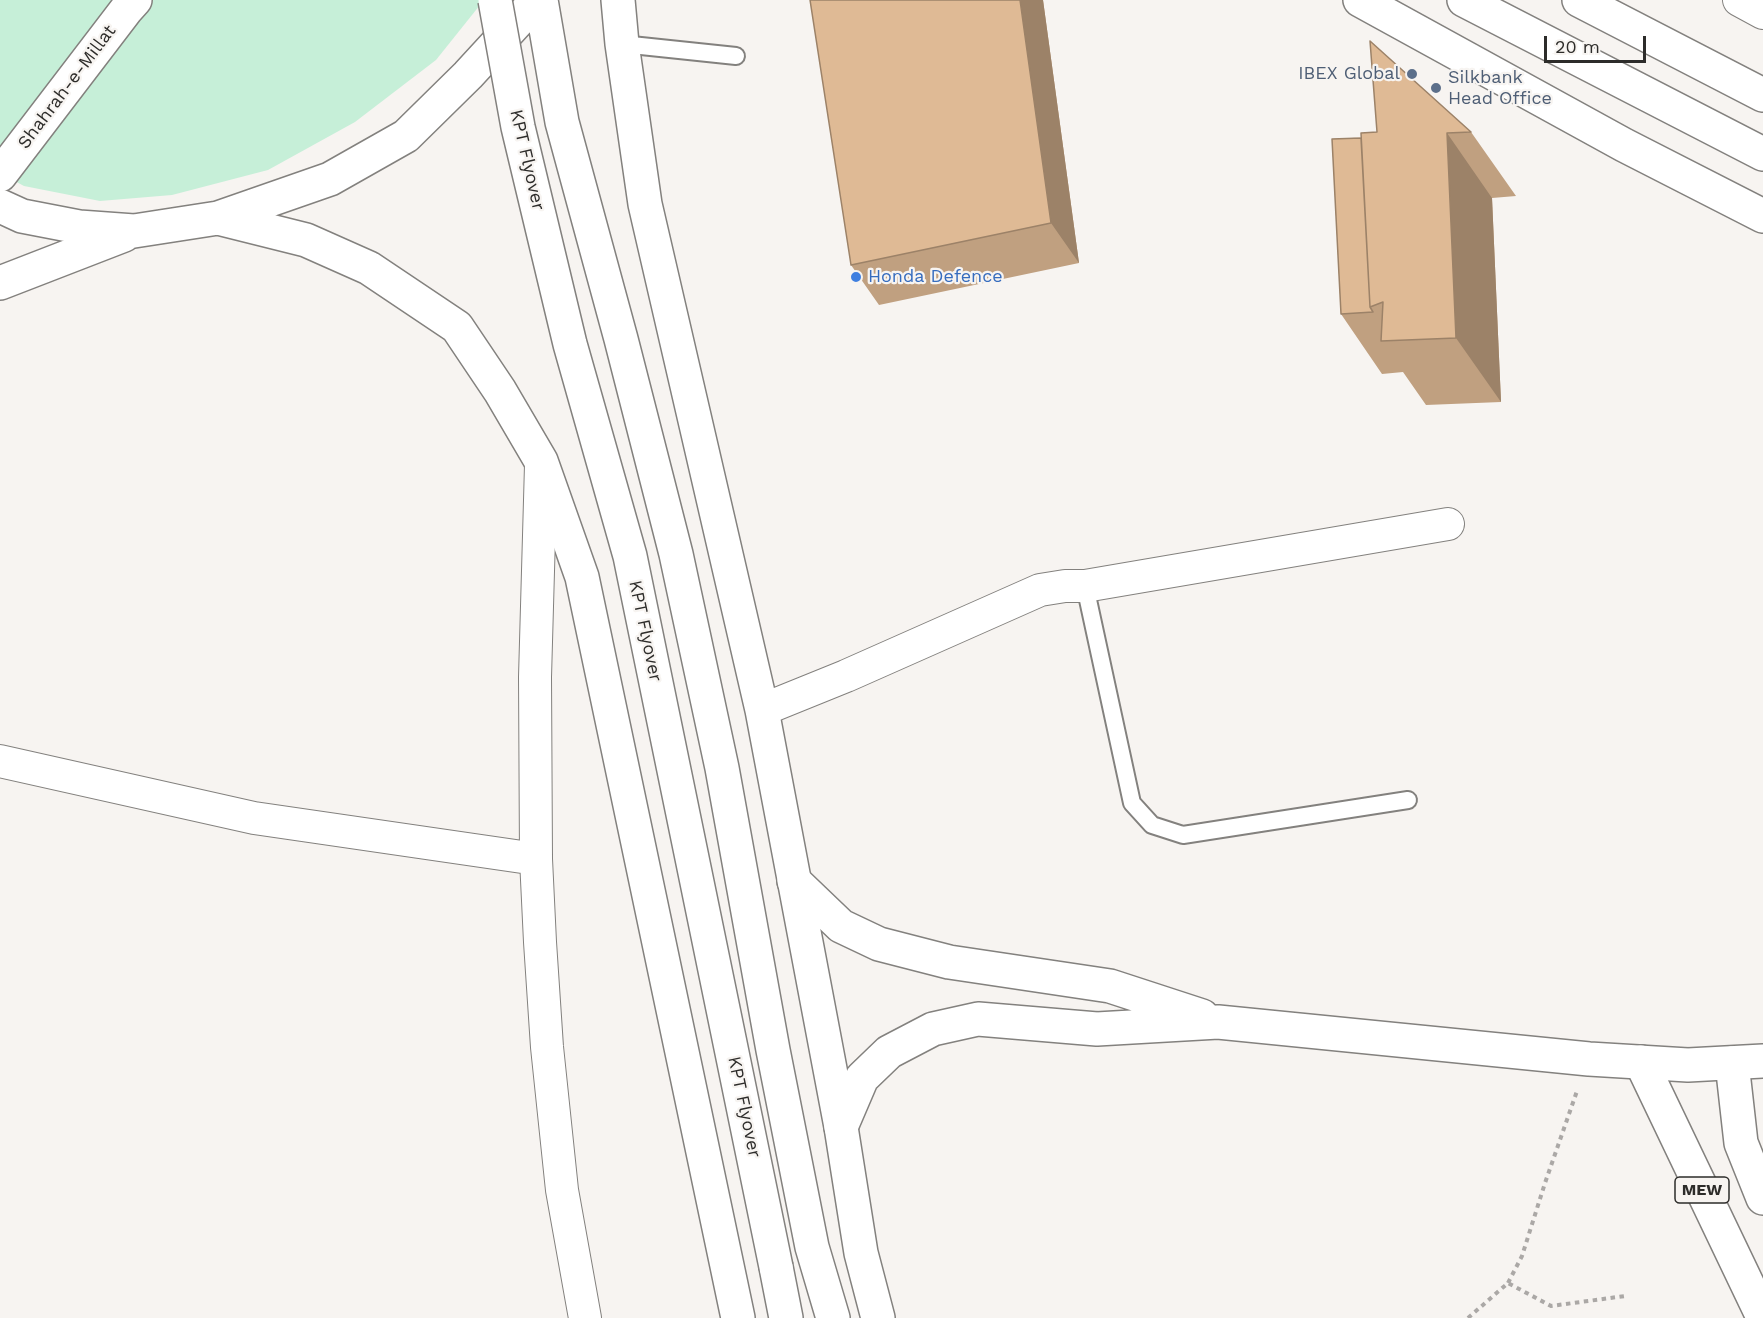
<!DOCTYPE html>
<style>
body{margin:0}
#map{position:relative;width:1763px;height:1318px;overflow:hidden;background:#f7f4f1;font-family:"Work Sans",sans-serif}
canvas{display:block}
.scale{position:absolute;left:1544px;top:36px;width:102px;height:27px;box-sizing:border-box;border:3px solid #2d2c2a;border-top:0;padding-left:8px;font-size:18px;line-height:21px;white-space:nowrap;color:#2d2c2a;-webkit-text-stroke:4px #f7f4f1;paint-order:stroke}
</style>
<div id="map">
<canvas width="1763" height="1318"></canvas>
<div class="scale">20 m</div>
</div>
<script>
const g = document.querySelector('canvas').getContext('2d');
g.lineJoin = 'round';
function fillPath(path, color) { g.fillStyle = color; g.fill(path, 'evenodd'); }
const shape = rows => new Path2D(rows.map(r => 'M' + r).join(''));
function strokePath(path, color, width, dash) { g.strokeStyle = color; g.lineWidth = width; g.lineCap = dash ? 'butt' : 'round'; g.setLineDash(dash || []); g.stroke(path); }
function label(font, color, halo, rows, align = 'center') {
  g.font = font + ' "Work Sans",sans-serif'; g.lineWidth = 4.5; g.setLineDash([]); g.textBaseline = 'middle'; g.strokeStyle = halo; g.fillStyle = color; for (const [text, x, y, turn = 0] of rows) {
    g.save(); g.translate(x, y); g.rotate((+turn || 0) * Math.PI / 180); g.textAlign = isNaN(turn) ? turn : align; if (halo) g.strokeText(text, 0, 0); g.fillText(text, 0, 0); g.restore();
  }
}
const green = shape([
 [0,0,484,0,436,60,355,122,268,170,172,195,100,201,24,186,0,173]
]);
const path = shape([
 [1508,1283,1522,1256,1545,1183,1577,1091],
 [1468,1318,1508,1283,1551,1306,1625,1296]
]);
const service = shape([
 [622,44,736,56],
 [1085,586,1132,803,1152,825,1183,835,1408,800]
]);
const minor = shape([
 [1739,0,1763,13],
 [541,465,535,677,536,859,540,942,547,1047,562,1190,585,1318],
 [762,710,846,676,1040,590,1065,586,1085,586,1448,524],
 [0,761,254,818,536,859]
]);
const tertiary = shape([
 [794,881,841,926,879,944,949,962,1110,986,1202,1016],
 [841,1127,862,1078,889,1052,933,1029,978,1019,1097,1029,1218,1022,1589,1059,1688,1065,1763,1061]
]);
const primary = shape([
 [541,0,562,122,621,339,676,554,722,768,773,1050,812,1247,833,1318],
 [618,0,622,44,645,204,762,710,841,1127,861,1253,878,1318],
 [1360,0,1624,145,1763,216],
 [1464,0,1763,154],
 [1579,0,1763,95],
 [0,175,126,10,135,0],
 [0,206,22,216,79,227,134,231,218,218,330,179,406,136,468,75,537,0],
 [218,218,306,240,369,268,457,327,500,391,541,461,582,577,738,1318],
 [0,283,124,235],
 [776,1267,786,1318]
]);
const motorway = shape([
 [1641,1062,1763,1317],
 [1732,1063,1741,1143,1763,1198]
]);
const primaryBridge = shape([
 [495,0,518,127,570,344,630,556,776,1267]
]);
const wall = shape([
 [1043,0,1079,263,879,305,851,265],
 [1471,132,1516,196,1492,198,1501,402,1426,405,1403,372,1382,374,1341,314,1332,139]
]);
const shadedWall = shape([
 [1020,0,1043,0,1079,263,1051,223],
 [1447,133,1492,198,1501,402,1456,338]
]);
const building = shape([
 [810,0,1020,0,1051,223,851,265,810,0],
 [1370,41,1471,132,1447,133,1456,338,1381,341,1383,302,1370,307,1361,133,1377,132,1370,41],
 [1361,138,1370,307,1373,312,1341,314,1332,139,1361,138]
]);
const markers = [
 [1412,74,6,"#5c6f8a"],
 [1436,88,6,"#5c6f8a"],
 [856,277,6,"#3f7fe0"]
];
const shields = [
 [1702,1190,54]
];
const shieldNames = [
 ["MEW",1702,1190]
];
const serviceNames = [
 ["IBEX Global",1400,74],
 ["Silkbank",1448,78,"left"],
 ["Head Office",1448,99,"left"]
];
const streetNames = [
 ["Shahrah-e-Millat",67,87,-53],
 ["KPT Flyover",527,160,77],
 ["KPT Flyover",645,631,78],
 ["KPT Flyover",744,1107,78]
];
const shopNames = [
 ["Honda Defence",868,277]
];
fillPath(green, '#c6efd8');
strokePath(service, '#83817e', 20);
strokePath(minor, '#83817e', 34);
strokePath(tertiary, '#83817e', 36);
strokePath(primary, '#83817e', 36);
strokePath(motorway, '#83817e', 36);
strokePath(path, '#aba8a6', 4, [4.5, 4.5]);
strokePath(service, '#fff', 16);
strokePath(minor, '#fff', 32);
strokePath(tertiary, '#fff', 33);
strokePath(primary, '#fff', 33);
strokePath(motorway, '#fff', 33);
strokePath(primaryBridge, '#83817e', 36, []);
strokePath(primaryBridge, '#fff', 33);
fillPath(wall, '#c0a080');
fillPath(shadedWall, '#9c8268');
fillPath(building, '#dfba95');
strokePath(building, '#9c8268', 1.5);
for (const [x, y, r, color] of markers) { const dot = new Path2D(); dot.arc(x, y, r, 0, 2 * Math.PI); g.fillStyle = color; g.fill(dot); strokePath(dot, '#f7f4f1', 2); }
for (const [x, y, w] of shields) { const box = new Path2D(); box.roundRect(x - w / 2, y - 13, w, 26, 4.5); g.fillStyle = '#f7f4f1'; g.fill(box); strokePath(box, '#2d2c2a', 1.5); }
label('bold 16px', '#2d2c2a', null, shieldNames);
label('18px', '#4e5e75', '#f7f4f1', serviceNames, 'right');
label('18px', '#2d2c2a', '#f7f4f1', streetNames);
label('18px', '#366cbe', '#f7f4f1', shopNames, 'left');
</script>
